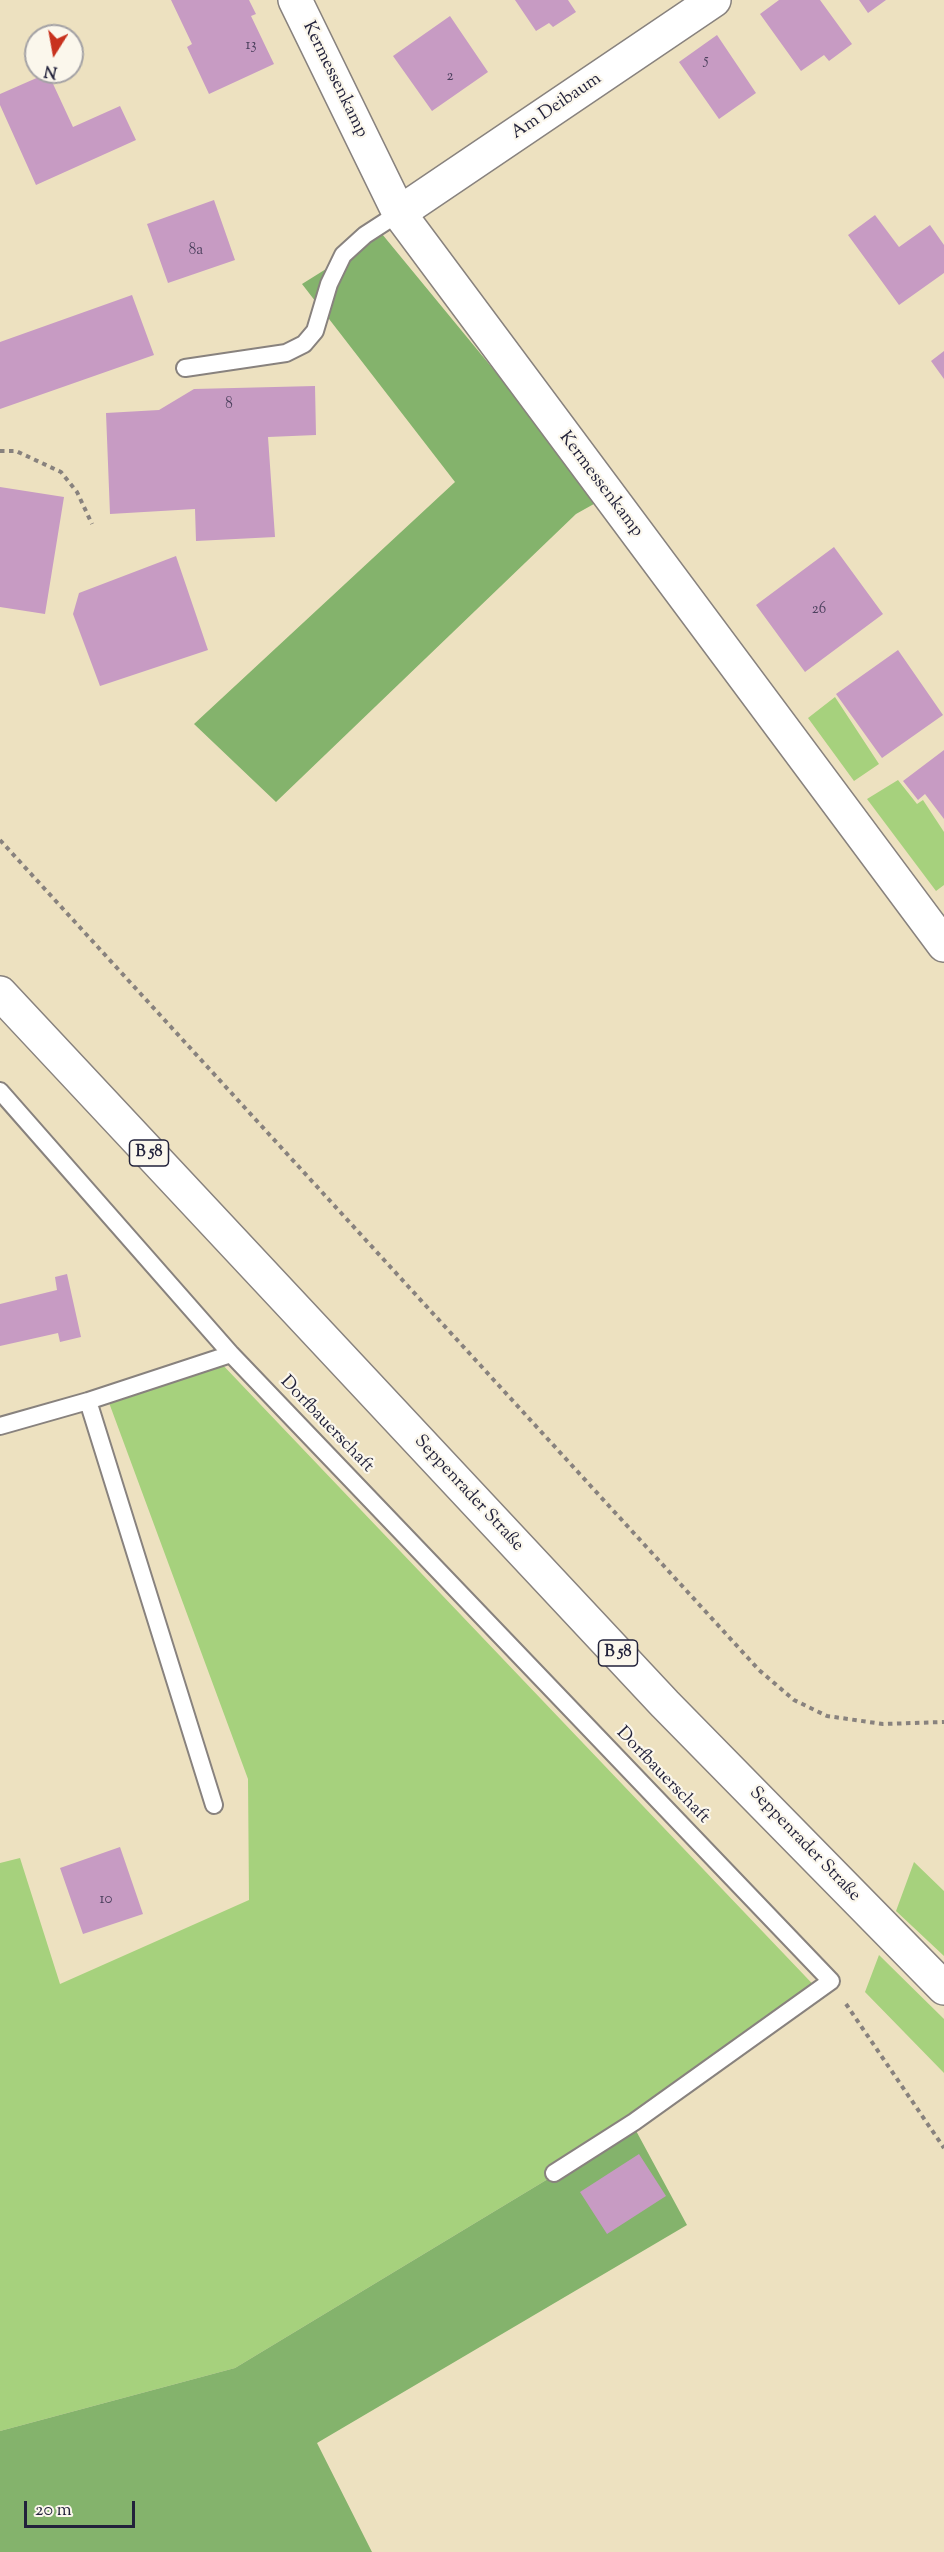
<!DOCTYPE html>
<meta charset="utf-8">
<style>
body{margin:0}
#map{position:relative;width:944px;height:2552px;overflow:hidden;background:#ede1c0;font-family:"Sorts Mill Goudy",serif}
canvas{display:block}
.north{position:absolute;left:24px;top:24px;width:60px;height:60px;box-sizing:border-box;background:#fbf7ec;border:2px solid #a4a2a5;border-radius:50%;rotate:191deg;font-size:16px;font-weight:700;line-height:24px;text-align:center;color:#22223b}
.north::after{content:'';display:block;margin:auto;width:21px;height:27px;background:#c8321e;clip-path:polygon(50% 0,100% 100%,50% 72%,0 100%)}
.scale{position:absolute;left:24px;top:2501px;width:111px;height:27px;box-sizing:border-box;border:3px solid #22223b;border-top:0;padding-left:8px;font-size:18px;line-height:21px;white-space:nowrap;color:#22223b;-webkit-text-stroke:4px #fbf7ec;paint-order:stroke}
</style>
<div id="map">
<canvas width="944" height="2552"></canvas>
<div class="north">N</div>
<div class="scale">20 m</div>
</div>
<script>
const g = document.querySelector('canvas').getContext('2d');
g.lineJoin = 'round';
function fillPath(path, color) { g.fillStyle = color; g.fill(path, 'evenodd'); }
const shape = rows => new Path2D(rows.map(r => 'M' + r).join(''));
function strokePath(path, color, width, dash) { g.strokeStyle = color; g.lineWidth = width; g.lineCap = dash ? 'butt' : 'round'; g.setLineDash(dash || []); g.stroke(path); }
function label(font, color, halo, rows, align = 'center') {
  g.font = font + ' "Sorts Mill Goudy",serif'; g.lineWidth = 4.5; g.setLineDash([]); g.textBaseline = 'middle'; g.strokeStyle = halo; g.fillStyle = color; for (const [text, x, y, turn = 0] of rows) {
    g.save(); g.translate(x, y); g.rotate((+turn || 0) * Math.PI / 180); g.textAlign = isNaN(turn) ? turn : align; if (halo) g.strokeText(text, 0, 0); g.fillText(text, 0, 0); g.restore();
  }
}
const green = shape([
 [835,697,879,764,854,781,808,718],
 [898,780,917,804,923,800,944,832,944,885,936,891,867,799],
 [219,1361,825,1997,634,2127,235,2368,0,2431,0,1863,20,1858,60,1984,249,1900,248,1779,108,1400],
 [914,1862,944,1891,944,1956,896,1911],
 [879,1955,944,2019,944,2073,865,1992]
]);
const forest = shape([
 [382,234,601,500,576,514,276,802,194,724,455,482,302,284],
 [634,2127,687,2225,317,2443,372,2552,0,2552,0,2431,235,2368]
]);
const building = shape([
 [171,0,249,0,256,14,251,16,274,64,209,94,187,47,192,44],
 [515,0,568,0,576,12,553,27,549,23,536,31],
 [779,0,820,0,852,44,829,61,824,55,801,71,760,14],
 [859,0,886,0,868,13],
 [450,16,488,72,432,111,393,56],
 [717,35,756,93,719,119,679,62],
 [48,73,73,127,120,106,136,140,36,185,0,105,0,94],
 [214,200,235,260,168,283,147,224],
 [875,215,899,247,930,225,944,245,944,273,899,305,848,235],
 [132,295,154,355,0,409,0,342],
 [944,351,944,379,931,361],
 [315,386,316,435,268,437,275,537,196,541,195,509,110,514,106,413,159,410,194,389],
 [0,487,64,497,45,614,0,607],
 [834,547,883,614,805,672,756,605],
 [176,556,208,650,100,686,73,614,79,593],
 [898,650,943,715,882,758,836,694],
 [944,750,944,819,925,794,918,800,903,781],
 [67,1274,81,1337,60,1342,58,1333,0,1346,0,1304,57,1290,55,1277],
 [120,1847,143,1914,83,1934,60,1868],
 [639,2154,666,2196,607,2234,580,2192]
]);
const path = shape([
 [0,451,16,451,61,472,77,492,92,524],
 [0,840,759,1670,794,1700,827,1716,883,1724,944,1722],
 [846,2004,944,2148]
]);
const service = shape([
 [185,368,286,353,304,344,315,331,329,284,343,255,365,235,399,213],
 [0,1091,231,1354,831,1981,634,2122,554,2173],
 [88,1401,214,1805],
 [0,1426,88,1401,231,1354]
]);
const minor = shape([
 [295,0,399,213,944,945],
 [399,213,714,0]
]);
const primary = shape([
 [0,993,665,1704,944,1988]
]);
const numberNames = [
 ["13",251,46],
 ["5",706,61],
 ["2",450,77],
 ["8a",196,251],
 ["8",229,405],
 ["26",819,610],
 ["10",106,1900]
];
const shields = [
 [149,1153,39],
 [618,1653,39]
];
const shieldNames = [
 ["B 58",149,1153],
 ["B 58",618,1653]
];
const streetNames = [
 ["Kermessenkamp",334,80,64],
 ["Am Deibaum",557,107,-34],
 ["Kermessenkamp",600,485,53],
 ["Dorfbauerschaft",326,1425,46],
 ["Seppenrader Straße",468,1494,47],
 ["Dorfbauerschaft",662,1776,46],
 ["Seppenrader Straße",804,1845,46]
];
fillPath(green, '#a6d17d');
fillPath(forest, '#84b36c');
fillPath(building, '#c79bc3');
strokePath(service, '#88827e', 20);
strokePath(minor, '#88827e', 36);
strokePath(primary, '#88827e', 36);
strokePath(path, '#88827e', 4, [4.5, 4.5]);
strokePath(service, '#fff', 16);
strokePath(minor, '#fff', 33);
strokePath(primary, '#fff', 33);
label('15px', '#4b405d', null, numberNames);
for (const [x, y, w] of shields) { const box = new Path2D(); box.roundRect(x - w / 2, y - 13, w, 26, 4.5); g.fillStyle = '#fbf7ec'; g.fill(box); strokePath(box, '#22223b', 1.5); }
label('bold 16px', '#22223b', null, shieldNames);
label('18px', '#22223b', '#fbf7ec', streetNames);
</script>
